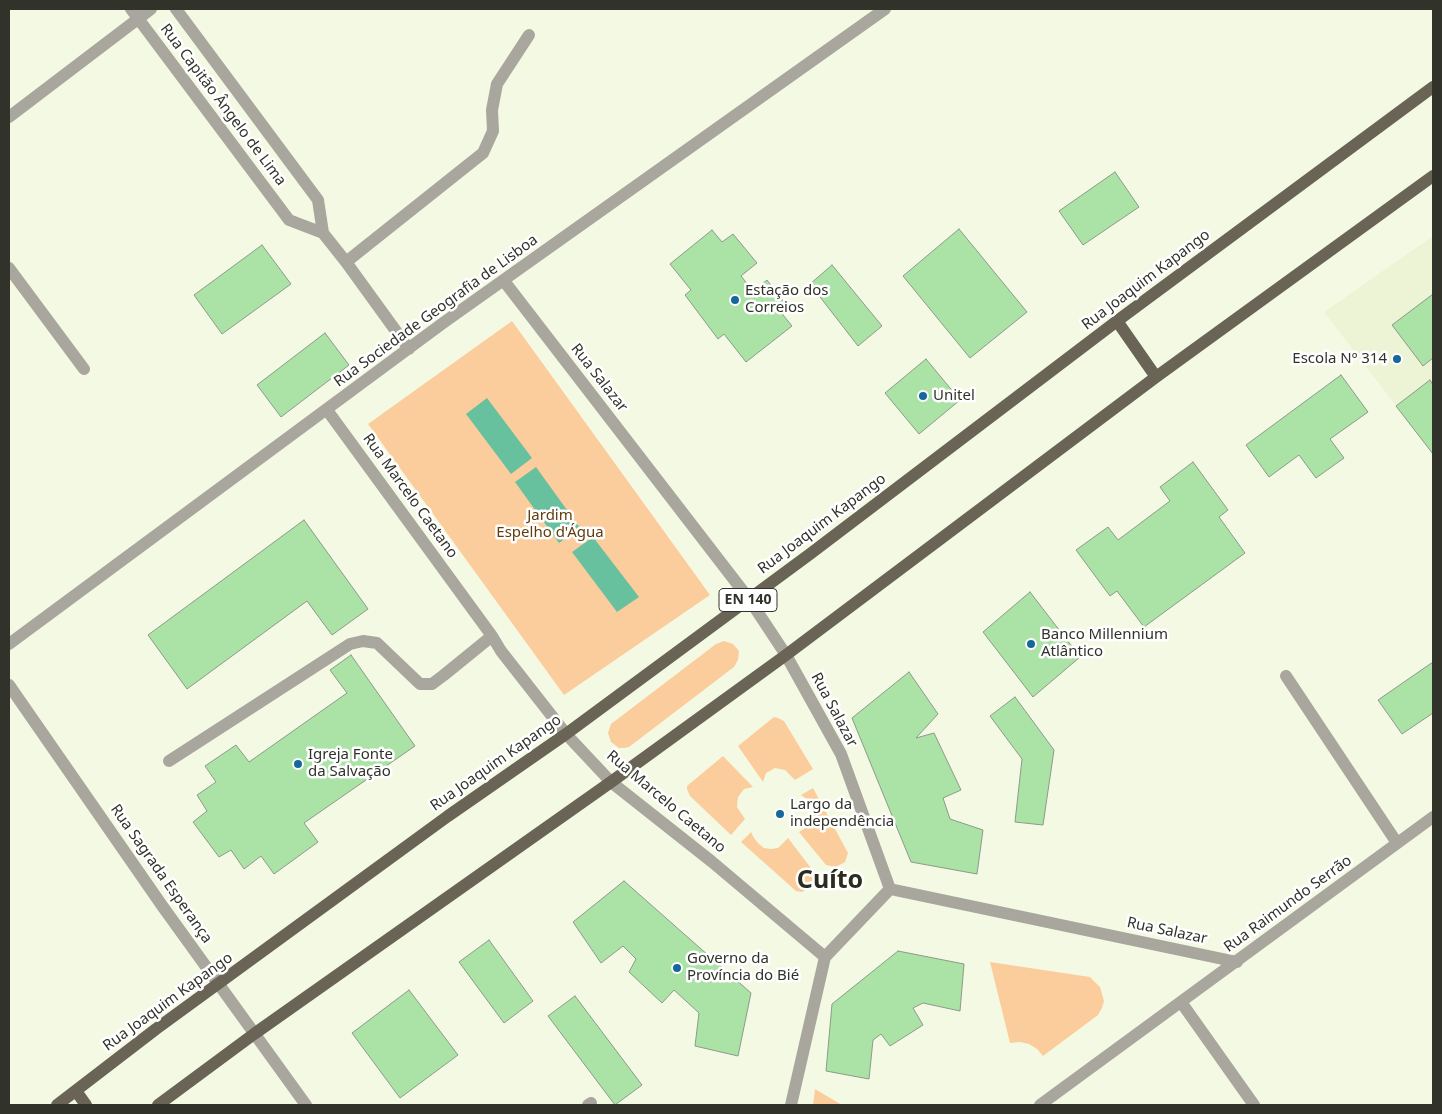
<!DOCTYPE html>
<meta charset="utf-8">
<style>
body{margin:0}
#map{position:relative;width:1442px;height:1114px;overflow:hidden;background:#f4f9e4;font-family:"Noto Sans",sans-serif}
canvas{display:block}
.frame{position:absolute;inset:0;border:10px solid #31322a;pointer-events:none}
</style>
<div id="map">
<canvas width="1442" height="1114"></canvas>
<div class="frame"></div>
</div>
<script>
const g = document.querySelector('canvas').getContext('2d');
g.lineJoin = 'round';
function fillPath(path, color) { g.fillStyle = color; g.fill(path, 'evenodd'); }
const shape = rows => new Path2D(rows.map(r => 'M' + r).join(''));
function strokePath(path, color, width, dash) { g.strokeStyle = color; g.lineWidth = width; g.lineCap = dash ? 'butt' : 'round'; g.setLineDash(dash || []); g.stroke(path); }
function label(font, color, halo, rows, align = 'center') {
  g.font = font + ' "Noto Sans",sans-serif'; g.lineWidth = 5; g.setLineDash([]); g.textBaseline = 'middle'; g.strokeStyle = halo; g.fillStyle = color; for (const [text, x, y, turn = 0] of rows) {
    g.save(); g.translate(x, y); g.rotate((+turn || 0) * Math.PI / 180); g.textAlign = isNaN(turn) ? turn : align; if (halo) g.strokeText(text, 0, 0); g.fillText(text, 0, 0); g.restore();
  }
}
const built = shape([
 [1433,236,1433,454,1324,312]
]);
const green = shape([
 [512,321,710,595,564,695,368,424],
 [724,641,733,644,739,651,738,660,734,667,629,747,624,748,619,748,611,742,608,733,611,724,716,644],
 [774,717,778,718,784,721,813,769,795,780,785,770,775,768,766,773,763,782,738,746],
 [723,756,753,787,744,789,738,797,737,807,745,819,731,835,690,796,687,789,687,786],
 [813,788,848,853,845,862,836,867,826,865,799,832,810,825,813,818,813,811,807,799,801,795],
 [751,832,754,838,758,843,764,848,771,849,778,848,788,838,814,872,814,877,811,887,802,892,796,891,741,842],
 [990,962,1090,977,1100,987,1104,1001,1102,1008,1098,1015,1043,1056,1037,1049,1029,1044,1020,1042,1010,1043],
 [815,1089,842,1105,813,1105]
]);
const water = shape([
 [487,398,532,458,511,474,466,414],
 [536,467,580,528,559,543,515,482],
 [593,537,639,597,617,612,572,552]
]);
const building = shape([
 [1115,172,1139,207,1083,245,1059,211,1115,172],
 [959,229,1027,312,970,358,903,276,959,229],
 [712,230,722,242,733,234,757,263,741,276,753,291,767,280,786,305,779,310,792,326,746,362,724,334,718,339,685,295,691,290,670,264,712,230],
 [262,245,291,284,222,334,194,295,262,245],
 [832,265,882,326,858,346,810,284,832,265],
 [1433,294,1433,358,1423,366,1392,325,1433,294],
 [325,333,349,365,281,417,257,385,325,333],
 [926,359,960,400,919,434,885,393,926,359],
 [1341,375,1368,412,1330,439,1344,458,1316,478,1299,455,1269,477,1246,445,1341,375],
 [1430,380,1433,385,1433,454,1396,406,1430,380],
 [1193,462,1228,510,1219,517,1245,553,1144,627,1117,591,1110,596,1076,550,1108,527,1118,540,1170,501,1160,487,1193,462],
 [304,520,368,609,332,635,307,601,187,689,148,635,304,520],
 [1030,592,1080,657,1033,697,983,632,1030,592],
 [351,655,415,746,304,823,318,842,274,874,261,856,244,869,231,850,219,857,193,822,207,811,197,795,216,782,205,766,236,745,249,762,347,693,330,670,351,655],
 [1433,662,1433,713,1402,734,1378,700,1433,662],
 [909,672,938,714,916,738,934,733,961,790,943,798,950,819,983,830,977,874,911,862,852,718,909,672],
 [1015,697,1054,750,1043,825,1015,822,1022,759,990,716,1015,697],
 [624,881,751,993,738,1056,695,1046,699,1013,674,990,662,1003,629,972,636,959,623,946,601,963,573,922,624,881],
 [489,940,533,1001,504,1023,459,962,489,940],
 [898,951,964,964,960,1011,923,1003,913,1008,923,1025,890,1046,881,1034,873,1040,869,1079,826,1071,832,1004,898,951],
 [409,990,458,1055,400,1098,352,1033,409,990],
 [575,996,642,1085,615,1105,548,1016,575,996]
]);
const minor = shape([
 [131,9,289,220,323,233,346,262,409,349],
 [176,9,318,200,323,233],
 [9,117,151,9],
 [346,262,483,153,493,131,492,110,497,84,529,35],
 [9,268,84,369],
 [504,281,749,599,786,655,841,754,890,889,1237,962],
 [327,410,492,636,501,651,566,734,611,782,711,861,825,957,791,1105],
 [9,644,443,323,885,9],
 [1286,676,1397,843],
 [9,685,163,907,306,1105],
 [169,761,350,644,363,641,377,643,420,684,432,684,444,675,492,636],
 [825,957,890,889],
 [1181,1002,1254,1105],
 [588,1105,591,1103],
 [1040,1105,1433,817]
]);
const major = shape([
 [1117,321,1156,377],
 [76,1091,86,1105],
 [57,1105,156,1029,448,816,566,734,810,554,1117,321,1433,87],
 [158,1105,254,1034,611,782,786,655,1156,377,1433,176]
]);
const markers = [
 [735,300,5,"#156899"],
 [1397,359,5,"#156899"],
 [923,396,5,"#156899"],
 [1031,644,5,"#156899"],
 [298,764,5,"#156899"],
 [780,814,5,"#156899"],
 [677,968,5,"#156899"]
];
const shields = [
 [748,600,58]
];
const shieldNames = [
 ["EN 140",748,600]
];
const streetNames = [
 ["Rua Capitão Ângelo de Lima",223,105,53],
 ["Rua Joaquim Kapango",1146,280,-37],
 ["Rua Sociedade Geografia de Lisboa",436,311,-36],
 ["Rua Salazar",599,378,52],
 ["Rua Marcelo Caetano",410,496,54],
 ["Rua Joaquim Kapango",822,524,-37],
 ["Rua Salazar",834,710,62],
 ["Rua Joaquim Kapango",496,763,-35],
 ["Rua Marcelo Caetano",666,802,40],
 ["Rua Sagrada Esperança",161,874,55],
 ["Rua Raimundo Serrão",1288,904,-36],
 ["Rua Salazar",1167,931,12],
 ["Rua Joaquim Kapango",168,1002,-36]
];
const poiNames = [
 ["Estação dos",745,291],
 ["Correios",745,308],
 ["Escola Nº 314",1387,359,"right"],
 ["Unitel",933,396],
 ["Banco Millennium",1041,635],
 ["Atlântico",1041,652],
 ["Igreja Fonte",308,755],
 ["da Salvação",308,772],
 ["Largo da",790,805],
 ["independência",790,822],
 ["Governo da",687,959],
 ["Província do Bié",687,976]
];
const parkNames = [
 ["Jardim",550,516],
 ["Espelho d'Água",550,533]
];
const townNames = [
 ["Cuíto",830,881]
];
fillPath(built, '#edf4d6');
fillPath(green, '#fccd9c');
fillPath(water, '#67c19f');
fillPath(building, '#abe2a5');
strokePath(building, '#8c9a8a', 1);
strokePath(minor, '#a9a69d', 12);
strokePath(major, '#696455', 12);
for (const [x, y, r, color] of markers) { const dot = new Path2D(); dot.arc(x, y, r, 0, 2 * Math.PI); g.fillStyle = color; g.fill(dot); strokePath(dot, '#fff', 2); }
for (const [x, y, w] of shields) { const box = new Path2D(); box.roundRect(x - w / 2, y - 11.5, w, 23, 4); g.fillStyle = '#fff'; g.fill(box); strokePath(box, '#31322a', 1); }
label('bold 14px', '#31322a', null, shieldNames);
label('15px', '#31322a', '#fff', streetNames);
label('15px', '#31322a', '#fff', poiNames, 'left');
label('15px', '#613c0d', '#fff', parkNames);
label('bold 25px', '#2a2d1d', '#fff', townNames);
</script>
